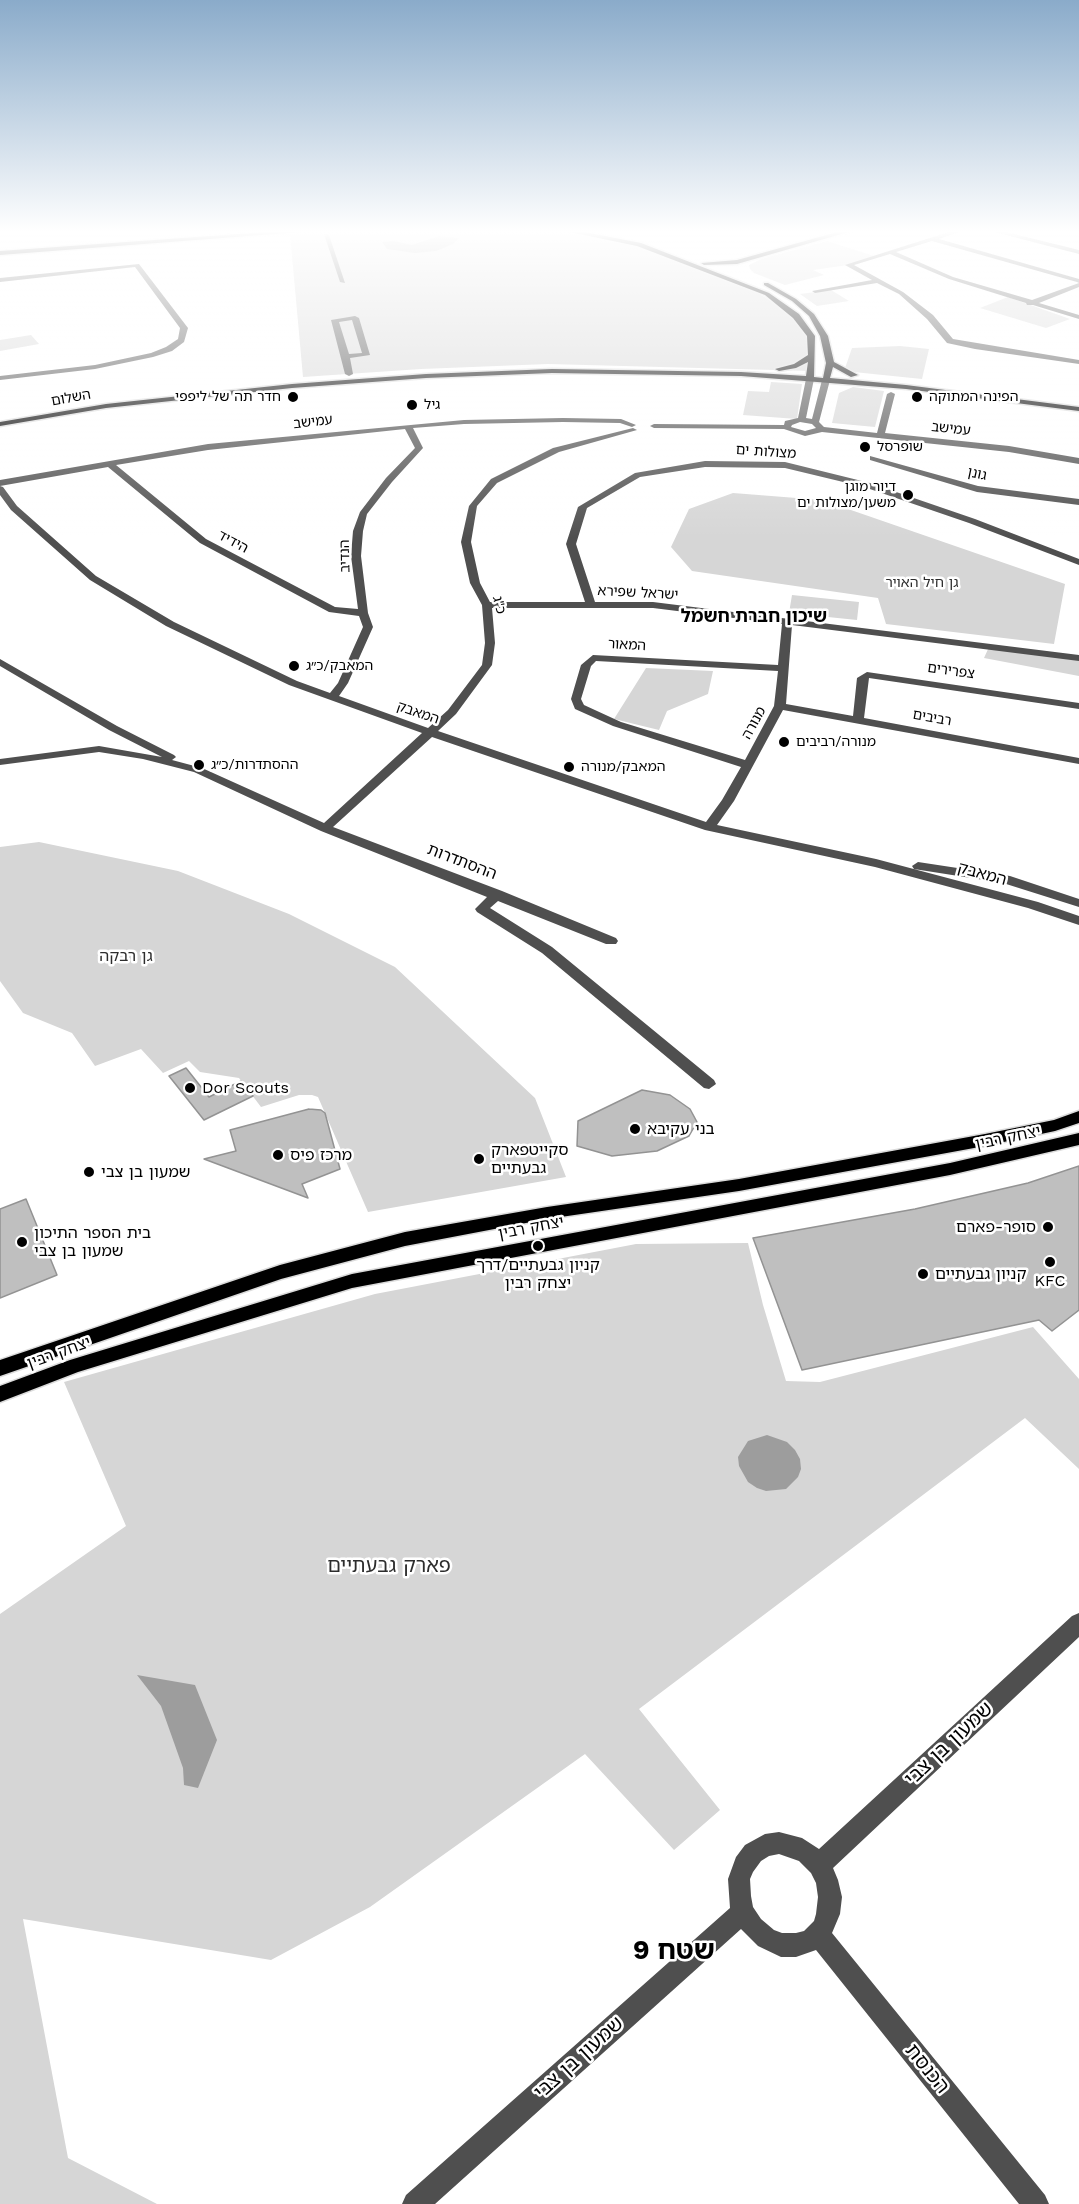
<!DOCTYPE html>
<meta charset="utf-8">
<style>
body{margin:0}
canvas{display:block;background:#fff}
</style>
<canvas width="1079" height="2204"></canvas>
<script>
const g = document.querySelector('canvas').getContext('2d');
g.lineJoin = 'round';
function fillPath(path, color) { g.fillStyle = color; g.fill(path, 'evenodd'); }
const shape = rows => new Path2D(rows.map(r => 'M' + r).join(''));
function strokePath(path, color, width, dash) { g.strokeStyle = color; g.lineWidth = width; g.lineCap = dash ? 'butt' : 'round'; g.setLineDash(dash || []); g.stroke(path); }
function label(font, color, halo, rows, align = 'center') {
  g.font = font + ' "Work Sans","Noto Sans Hebrew",sans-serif'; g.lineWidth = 5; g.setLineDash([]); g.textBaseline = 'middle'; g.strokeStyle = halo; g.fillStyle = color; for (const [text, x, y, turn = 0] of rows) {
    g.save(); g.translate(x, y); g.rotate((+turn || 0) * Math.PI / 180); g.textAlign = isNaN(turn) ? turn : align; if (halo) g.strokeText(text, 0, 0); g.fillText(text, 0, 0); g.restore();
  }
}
const green = shape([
 [349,229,552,229,635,245,755,291,774,303,793,317,811,336,812,371,548,364,421,369,303,377,290,234],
 [827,241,877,257,848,265,813,270,824,275,785,285,754,273,750,269,749,265,761,259],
 [831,290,849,301,817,306,800,294],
 [1008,297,1070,319,1046,328,980,308],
 [31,335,39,344,0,351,0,340],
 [900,346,929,349,922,379,844,371,852,348],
 [771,382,802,384,797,419,743,415,748,391,769,392],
 [853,387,884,391,875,427,832,423,839,393],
 [733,493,822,500,1065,584,1054,644,886,624,878,598,692,571,671,547,689,509],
 [792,595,859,602,857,620,789,613],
 [989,647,1079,659,1079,676,984,658],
 [646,668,713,671,708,694,667,711,659,730,614,719],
 [39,842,178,871,289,914,395,967,535,1098,566,1177,368,1212,318,1097,312,1095,299,1095,261,1107,239,1078,200,1072,189,1061,163,1073,141,1049,95,1066,72,1033,23,1013,0,981,0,847],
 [748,1243,763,1305,786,1381,820,1382,1033,1327,1079,1379,1079,1469,1025,1418,639,1709,720,1810,674,1850,585,1754,370,1907,271,1960,23,1919,68,2158,157,2204,0,2204,0,1614,126,1526,64,1382,375,1294,636,1244]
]);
const water = shape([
 [439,236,459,238,453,244,436,251,415,253,387,249,382,242,393,241,412,245],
 [767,1435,787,1442,795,1450,800,1459,801,1469,798,1477,786,1489,766,1491,757,1488,748,1482,739,1466,738,1457,748,1441],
 [137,1675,195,1685,217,1740,198,1788,184,1785,183,1768,161,1706]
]);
const building = shape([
 [186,1068,209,1097,241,1081,253,1096,204,1120,169,1076,186,1068],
 [642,1090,670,1095,690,1109,697,1122,689,1136,657,1151,612,1156,577,1146,578,1121,642,1090],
 [309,1109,321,1110,325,1113,340,1169,302,1184,308,1198,204,1159,236,1151,230,1130,309,1109],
 [1079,1166,1079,1310,1052,1331,1039,1320,802,1370,753,1238,915,1209,1028,1183,1079,1166],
 [26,1199,57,1275,0,1298,0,1209,26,1199]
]);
const minor = shape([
 [958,229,968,229,939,239,1079,279,1079,287,1039,303,1079,315,1079,319,1033,305,1027,305,1026,303,949,279,890,254,854,265,903,292,933,315,953,339,1079,360,1079,364,975,349,947,343,927,319,899,294,877,283,815,293,812,291,872,280,845,265,958,229],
 [932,241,1077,282,1079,283,1032,300,953,277,896,252,932,241],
 [983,229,994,229,1079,250,1079,254,983,229],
 [324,234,329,235,345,283,340,282,324,234],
 [139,264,188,328,184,342,172,351,153,357,95,369,0,380,0,376,95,365,151,353,166,347,178,339,180,328,135,267,0,282,0,278,139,264],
 [355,316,359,318,370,355,350,358,353,374,349,376,345,374,331,320,355,316],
 [352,320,362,353,349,354,339,322,352,320],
 [810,377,814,379,806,418,812,419,822,380,826,378,830,380,819,422,824,427,877,433,887,394,891,392,895,394,885,433,1009,446,1079,458,1079,464,1009,452,822,432,805,436,784,429,654,428,650,426,654,424,784,425,785,421,798,418,806,379,810,377],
 [800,422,812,424,816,428,805,431,791,427,792,425,800,422],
 [563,418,621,419,636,425,632,427,620,423,563,422,464,424,413,428,423,448,392,482,367,514,363,531,361,556,368,613,373,627,348,683,339,696,428,728,448,710,482,665,485,643,482,605,470,583,461,542,469,506,491,479,553,448,633,428,637,430,559,452,497,483,477,506,471,542,480,583,490,602,585,602,566,544,578,507,635,473,705,461,785,462,870,483,975,519,1079,559,1079,565,969,523,864,487,785,468,705,467,640,477,587,508,576,544,595,602,653,602,1079,655,1079,661,792,625,786,704,853,716,857,678,867,672,1079,703,1079,709,869,678,864,718,1079,758,1079,764,783,710,734,801,717,825,876,859,1038,902,1079,916,1079,925,1028,908,875,867,705,830,432,737,333,827,502,891,616,938,618,941,616,944,606,944,498,901,490,908,552,947,714,1080,716,1084,709,1089,704,1088,542,953,477,912,475,909,487,897,321,831,194,772,143,759,99,752,0,765,0,759,99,746,162,757,109,730,0,666,0,659,117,726,174,755,176,757,172,760,202,768,324,823,422,733,289,685,166,626,90,580,11,510,0,495,0,486,3,487,17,506,96,576,174,622,297,681,330,693,338,683,363,627,359,616,329,612,200,543,108,467,0,486,0,480,208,444,464,420,563,418],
 [405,429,415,448,386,478,360,512,353,531,351,556,358,609,335,607,206,539,116,465,208,450,405,429],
 [492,608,653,608,782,624,778,665,593,655,581,665,571,699,575,709,613,726,741,767,722,800,706,822,438,731,456,714,492,665,495,643,492,608],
 [596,661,778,671,774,706,745,760,621,722,584,705,581,699,591,666,596,661],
 [870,456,978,486,1079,499,1079,505,977,492,870,460,870,456],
 [918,862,1010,876,1079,899,1079,907,1003,883,914,869,912,866,918,862],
 [1079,1613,1079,1637,833,1868,838,1880,842,1897,840,1914,832,1933,1045,2195,1049,2204,1019,2204,816,1950,796,1957,781,1957,758,1946,741,1929,435,2204,402,2204,406,2195,730,1908,728,1879,736,1857,745,1845,765,1834,779,1832,802,1838,819,1849,1072,1616,1079,1613],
 [779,1854,799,1861,811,1873,816,1883,818,1897,816,1914,814,1921,804,1931,796,1933,782,1933,774,1930,761,1919,753,1907,751,1896,750,1879,753,1872,761,1861,769,1856,779,1854]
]);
const major = shape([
 [308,229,340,229,0,255,0,251,308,229],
 [555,229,569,229,641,243,769,293,799,314,815,336,814,377,823,378,826,363,820,336,809,316,792,301,764,285,764,283,768,283,796,299,814,314,828,336,834,362,858,375,851,377,833,367,830,378,906,385,1079,407,1079,411,906,389,741,376,552,373,426,378,292,388,106,408,0,426,0,422,106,404,292,384,426,374,552,369,741,372,806,376,808,362,796,368,779,371,775,369,794,364,808,355,807,336,793,318,765,295,637,246,555,229],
 [848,229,859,229,737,264,704,265,701,263,737,260,848,229],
 [1079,1111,1079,1123,1055,1131,985,1146,739,1191,547,1219,405,1246,281,1279,0,1376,0,1360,280,1265,405,1232,547,1207,739,1179,985,1134,1054,1120,1079,1111],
 [1079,1133,1079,1145,950,1175,352,1288,78,1372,0,1402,0,1386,70,1360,352,1274,950,1163,1079,1133]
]);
const markers = [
 [293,397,6,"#000"],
 [917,397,6,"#000"],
 [412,405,6,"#000"],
 [865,447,6,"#000"],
 [908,495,6,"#000"],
 [294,666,6,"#000"],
 [784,742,6,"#000"],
 [199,765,6,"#000"],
 [569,767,6,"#000"],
 [190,1088,6,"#000"],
 [635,1129,6,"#000"],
 [278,1155,6,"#000"],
 [479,1159,6,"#000"],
 [89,1172,6,"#000"],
 [1048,1227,6,"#000"],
 [22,1242,6,"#000"],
 [538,1246,6,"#000"],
 [1050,1262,6,"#000"],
 [923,1274,6,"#000"]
];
const farPoinames = [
 ["חדר תה של ליפפי",281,397,"right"],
 ["הפינה המתוקה",929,397],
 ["גיל",424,405],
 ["שופרסל",877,447],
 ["דיור מוגן",896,487,"right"],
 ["משען/מצולות ים",896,503,"right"],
 ["המאבק/כ״ג",306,666],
 ["מנורה/רביבים",796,742],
 ["ההסתדרות/כ״ג",211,765],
 ["המאבק/מנורה",581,767]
];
const farStreetnames = [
 ["השלום",71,398,-10],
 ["עמישב",313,422,-6],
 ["עמישב",951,429,6],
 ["מצולות ים",766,452,4],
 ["גונן",977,474,12],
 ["הידיד",233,542,28],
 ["הנדיב",345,556,-91],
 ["ישראל שפירא",638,593,3],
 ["כ\"ג",499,605,76],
 ["המאור",627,645,3],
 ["צפרירים",951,671,8],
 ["המאבק",418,713,19],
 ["רביבים",932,718,10],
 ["מנורה",754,723,-61]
];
const farParknames = [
 ["גן חיל האויר",922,583]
];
const streetNames = [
 ["ההסתדרות",462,862,21],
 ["המאבק",982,874,15],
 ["יצחק רבין",1008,1138,-12],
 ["יצחק רבין",531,1228,-11],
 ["יצחק רבין",59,1353,-20]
];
const parkNames = [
 ["גן רבקה",126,956]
];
const poiNames = [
 ["Dor Scouts",202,1088],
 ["בני עקיבא",647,1129],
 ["סקייטפארק",491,1150],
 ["גבעתיים",491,1168],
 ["מרכז פיס",290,1155],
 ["שמעון בן צבי",101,1172],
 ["סופר-פארם",1036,1227,"right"],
 ["בית הספר התיכון",34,1233],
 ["שמעון בן צבי",34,1251],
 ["קניון גבעתיים/דרך",538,1265,"center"],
 ["יצחק רבין",538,1283,"center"],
 ["קניון גבעתיים",935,1274],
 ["KFC",1050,1281,"center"]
];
const farDistrictnames = [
 ["שיכון חברת חשמל",754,617]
];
const nearParknames = [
 ["פארק גבעתיים",389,1566]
];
const nearStreetnames = [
 ["שמעון בן צבי",949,1744,-43],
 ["שמעון בן צבי",579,2058,-42],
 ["הכנסת",927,2069,51]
];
const nearDistrictnames = [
 ["שטח 9",674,1951]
];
fillPath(green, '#d6d6d6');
fillPath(water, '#9d9d9d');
fillPath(building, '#bfbfbf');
strokePath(building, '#939393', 1.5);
strokePath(major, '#dbdbdb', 3);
fillPath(minor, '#4f4f4f');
fillPath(major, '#000');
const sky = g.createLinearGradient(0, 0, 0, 538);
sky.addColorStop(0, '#8aabca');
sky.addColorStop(0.43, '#fff');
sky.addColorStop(1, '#ffffff00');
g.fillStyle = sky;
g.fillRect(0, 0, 1079, 538);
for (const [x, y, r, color] of markers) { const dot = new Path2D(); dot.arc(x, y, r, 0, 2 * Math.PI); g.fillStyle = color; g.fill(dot); strokePath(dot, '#fff', 2); }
label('14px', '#000', '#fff', farPoinames, 'left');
label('14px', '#000', '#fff', farStreetnames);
label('14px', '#2d2d2d', '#fff', farParknames);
label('16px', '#000', '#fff', streetNames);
label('16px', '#2d2d2d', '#fff', parkNames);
label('16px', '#000', '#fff', poiNames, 'left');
label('bold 18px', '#000', '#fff', farDistrictnames);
label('20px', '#2d2d2d', '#fff', nearParknames);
label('20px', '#000', '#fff', nearStreetnames);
label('bold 27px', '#000', '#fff', nearDistrictnames);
</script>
